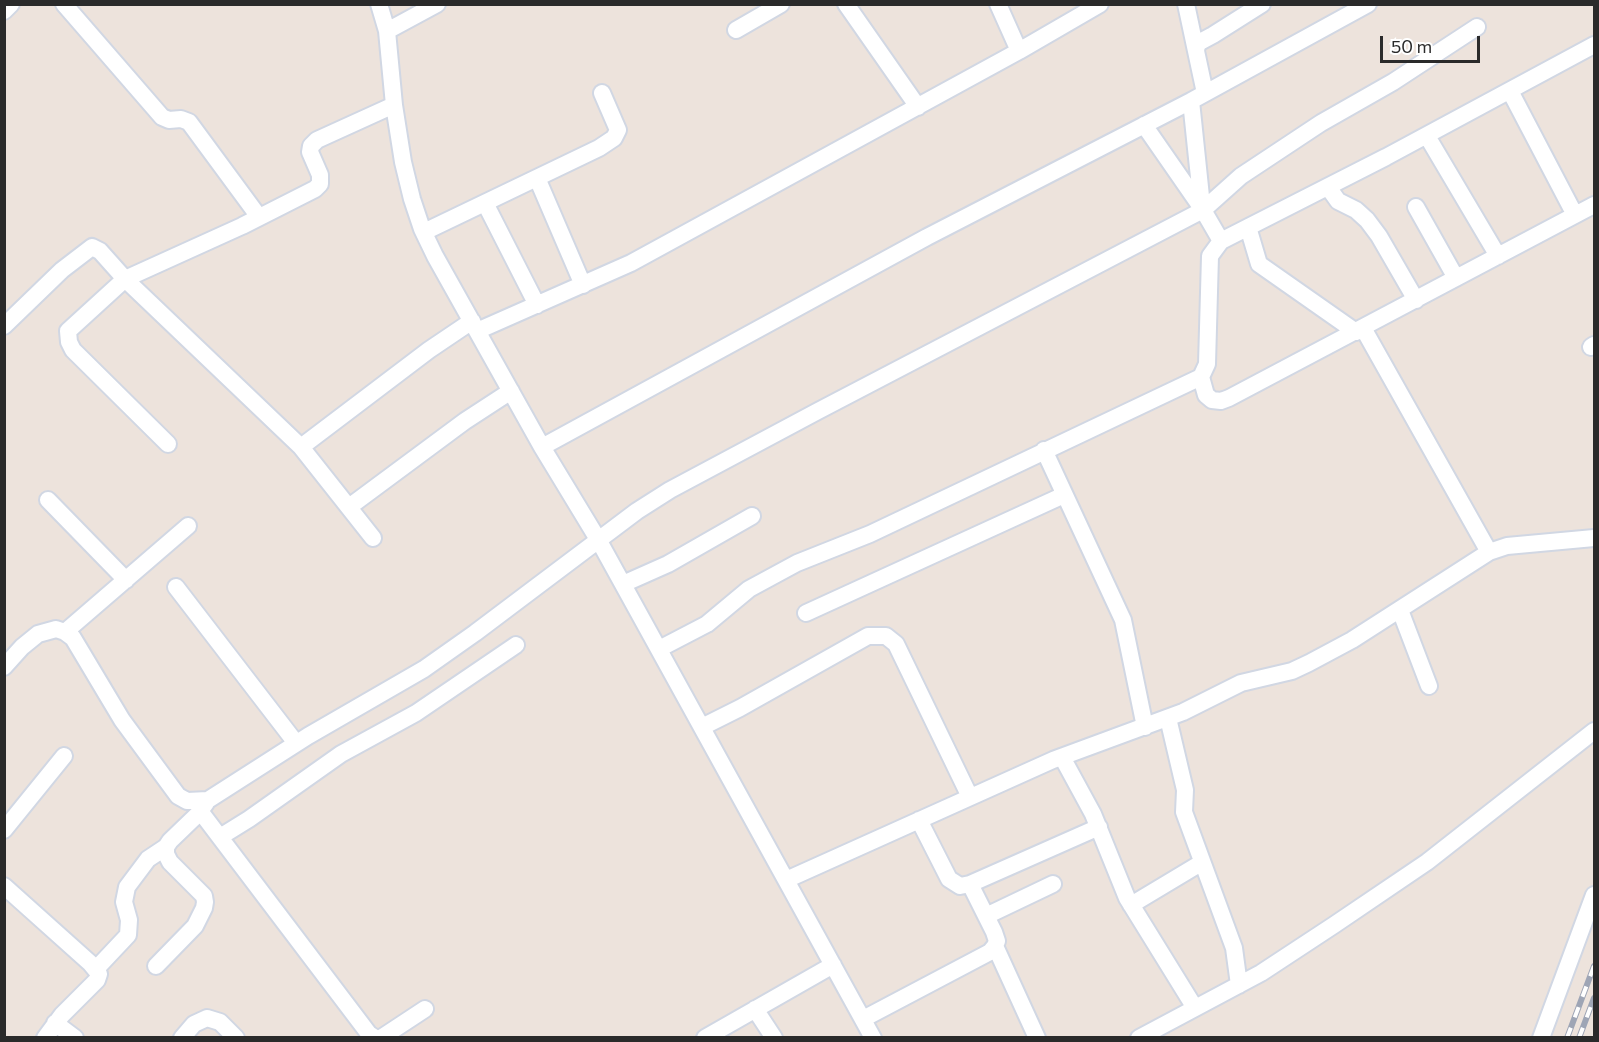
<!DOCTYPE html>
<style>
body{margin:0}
#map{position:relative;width:1599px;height:1042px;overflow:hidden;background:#ede3dc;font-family:Commissioner,sans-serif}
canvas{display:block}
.frame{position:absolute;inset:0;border:6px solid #2a2a2a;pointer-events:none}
.scale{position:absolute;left:1380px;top:36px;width:100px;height:27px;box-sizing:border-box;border:3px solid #2a2a2a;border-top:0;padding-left:8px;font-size:18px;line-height:21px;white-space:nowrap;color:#2a2a2a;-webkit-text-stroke:4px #fff;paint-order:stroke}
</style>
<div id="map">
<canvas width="1599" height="1042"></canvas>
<div class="frame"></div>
<div class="scale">50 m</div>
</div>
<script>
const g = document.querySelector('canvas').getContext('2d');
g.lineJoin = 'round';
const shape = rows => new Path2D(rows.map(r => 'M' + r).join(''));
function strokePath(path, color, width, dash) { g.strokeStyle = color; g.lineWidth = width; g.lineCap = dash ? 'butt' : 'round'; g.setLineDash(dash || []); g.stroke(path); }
const minor = shape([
 [64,4,162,117,169,120,181,119,189,122,259,217],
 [379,4,387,31,394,105,403,162,412,199,422,229,435,256,542,447,599,541,873,1038],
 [846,4,918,107],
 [998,4,1019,51],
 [1186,4,1196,51],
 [4,11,11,4],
 [736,30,781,4],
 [387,31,437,4],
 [1510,91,1575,215],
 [1205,93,1196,51,1197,45,1200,42,1213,35,1262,4],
 [1191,101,1202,206],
 [1144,125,1203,210,1221,241],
 [1427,136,1498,256],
 [537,178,583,285],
 [1328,187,1338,201,1356,210,1367,220,1379,236,1416,300],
 [485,203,537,305],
 [1416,207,1456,278],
 [1248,227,1259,264,1356,332],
 [424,232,599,148,614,138,618,130,602,93],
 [4,326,62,270,92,247,100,251,125,279,301,447,373,538],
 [1363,328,1489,552],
 [477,331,631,263,1019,51,1100,4],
 [1591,347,1594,345],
 [1201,377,1206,395,1212,400,1221,401,1229,398,1594,205],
 [168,444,73,350,69,342,68,331,125,279,242,226,315,189,320,184,320,175,310,152,311,146,317,140,394,105],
 [301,447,429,350,472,321],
 [542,447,927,237,1191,101,1368,4],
 [1044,450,1123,620,1145,727],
 [48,500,126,580],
 [349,507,465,421,511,391],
 [623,584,668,564,752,516],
 [176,587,296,743],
 [1400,610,1429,686],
 [806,613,1064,495],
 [65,632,188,526],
 [659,649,707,624,749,589,797,563,870,534,1201,377,1207,364,1210,256,1221,241,1386,157,1594,45],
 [4,667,22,647,38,634,56,629,65,632,73,638,122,720,178,796,187,801,208,800,308,736,424,669,475,633,637,511,670,490,818,411,1203,210,1241,176,1321,123,1393,82,1477,27],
 [1168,718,1185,790,1184,812,1234,948,1239,985],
 [702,727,740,708,868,636,886,636,896,644,970,797],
 [1062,757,1093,814,1127,898,1195,1008],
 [200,811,369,1034,375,1038],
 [919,820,949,879,960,886,970,884,1099,827],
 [4,830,64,756],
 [220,837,249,819,341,754,416,713,516,645],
 [786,880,1053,760,1183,712,1241,683,1292,671,1309,663,1352,640,1489,552,1507,546,1594,538],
 [4,886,90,963,99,974,97,980,62,1015,45,1038],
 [1131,905,1201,863],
 [986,916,1053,884],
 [995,946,1037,1038],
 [156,966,195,926,204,908,205,902,204,896,170,862,166,854,166,847,170,841,197,815,206,803],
 [96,969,128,935,129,920,124,902,127,887,148,859,166,847],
 [755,1009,774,1038],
 [863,1019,990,952,995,946,997,941,994,932,970,884],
 [55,1023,75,1038],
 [182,1038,194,1024,207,1018,220,1022,236,1038],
 [381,1038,425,1009],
 [705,1038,833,965],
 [1139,1038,1261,973,1334,925,1427,862,1594,731],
 [1541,1038,1594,895]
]);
const rail = shape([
 [1567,1038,1594,966],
 [1579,1038,1594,998]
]);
strokePath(minor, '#d1d7e3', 20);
strokePath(minor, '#fff', 16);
strokePath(rail, '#9ea5b5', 6);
strokePath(rail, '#fff', 4, [11]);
</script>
